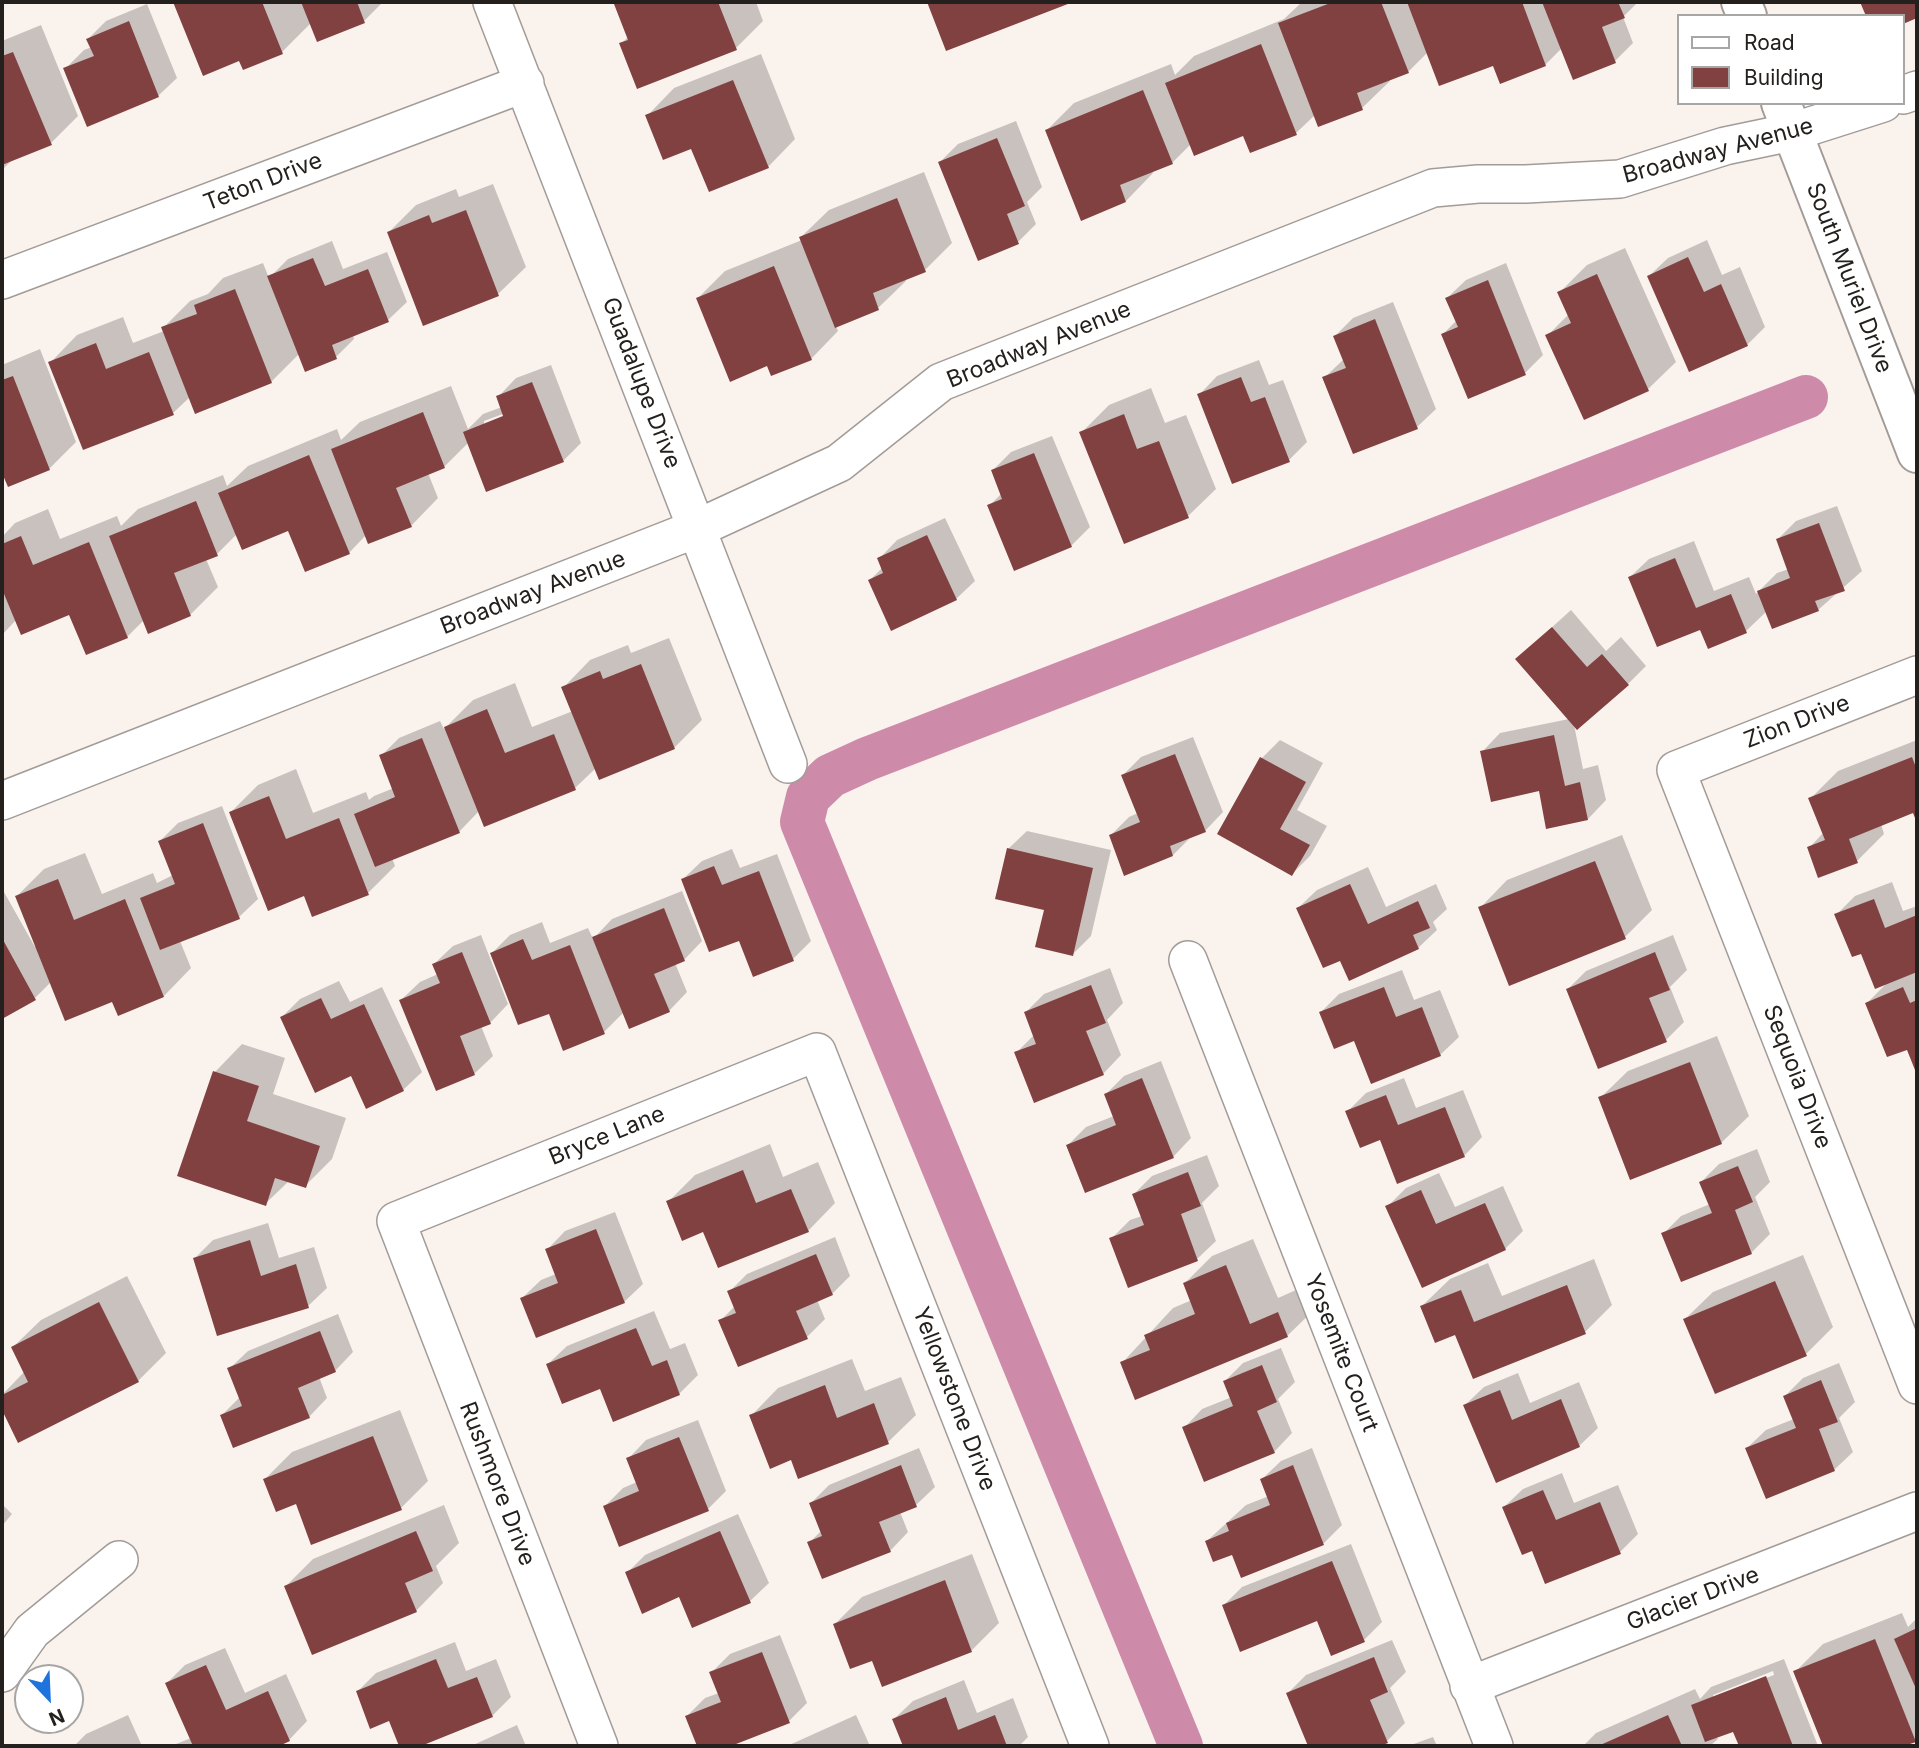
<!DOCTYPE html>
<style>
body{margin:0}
#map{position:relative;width:1919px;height:1748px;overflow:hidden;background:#faf2ed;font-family:Inter,sans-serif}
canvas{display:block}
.frame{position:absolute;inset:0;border:4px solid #23201e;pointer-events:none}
.legend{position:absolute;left:1677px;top:14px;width:228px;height:91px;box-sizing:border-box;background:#fff;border:2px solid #a7a6a5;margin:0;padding:9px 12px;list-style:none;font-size:21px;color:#23201e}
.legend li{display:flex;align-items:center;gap:14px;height:35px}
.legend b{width:35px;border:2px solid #a7a6a5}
.north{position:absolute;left:14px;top:1664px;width:70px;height:70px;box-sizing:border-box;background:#fff;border:2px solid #a7a6a5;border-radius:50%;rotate:157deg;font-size:19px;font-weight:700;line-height:28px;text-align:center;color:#23201e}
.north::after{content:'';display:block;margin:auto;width:24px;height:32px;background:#1e73dd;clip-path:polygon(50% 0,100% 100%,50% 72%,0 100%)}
</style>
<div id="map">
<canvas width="1919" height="1748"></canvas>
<div class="frame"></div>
<ul class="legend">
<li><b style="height:9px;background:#fff"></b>Road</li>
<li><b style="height:19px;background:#814140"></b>Building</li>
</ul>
<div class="north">N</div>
</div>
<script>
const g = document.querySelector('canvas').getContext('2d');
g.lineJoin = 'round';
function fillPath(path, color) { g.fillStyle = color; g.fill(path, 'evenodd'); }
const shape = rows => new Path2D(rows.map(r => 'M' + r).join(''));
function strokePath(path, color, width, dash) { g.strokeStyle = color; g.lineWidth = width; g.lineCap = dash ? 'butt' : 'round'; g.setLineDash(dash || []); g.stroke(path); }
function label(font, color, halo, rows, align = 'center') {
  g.font = font + ' Inter,sans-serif'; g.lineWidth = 7; g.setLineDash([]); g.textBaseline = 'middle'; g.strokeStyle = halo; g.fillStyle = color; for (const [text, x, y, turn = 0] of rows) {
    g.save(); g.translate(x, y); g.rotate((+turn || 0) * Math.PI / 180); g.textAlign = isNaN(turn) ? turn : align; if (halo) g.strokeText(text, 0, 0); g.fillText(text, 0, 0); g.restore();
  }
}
const shadow = shape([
 [175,2,381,2,382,3,364,21,311,23,282,52,244,68,241,59,204,74],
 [619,2,756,2,763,21,736,48,621,44,629,36,616,5],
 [929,2,1069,2,947,49],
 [1302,2,1638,2,1623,17,1633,43,1615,61,1562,48,1545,65,1494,64,1428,52,1408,72,1389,79,1390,81,1362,108,1315,115,1296,133,1251,151,1244,134,1191,144,1172,163,1152,171,1153,173,1126,201,1082,218,1047,130,1074,103,1171,64,1175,75,1194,56,1284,19],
 [147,4,177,78,158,96,65,69,84,50,92,47,88,39,106,21],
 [41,25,78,116,51,143,14,158,2,170,2,41],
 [761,54,795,139,768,167,692,147,647,116,674,88],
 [1016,121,1042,187,1027,202,1036,224,1018,242,940,162,958,144],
 [924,172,952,243,925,270,905,278,906,281,878,308,836,326,838,331,811,359,768,364,698,298,725,271,802,240,801,237,829,210],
 [493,184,526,267,498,294,424,323,389,232,416,205,456,189,459,197],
 [1707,240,1722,275,1740,267,1765,327,1747,345,1649,276,1668,258],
 [332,241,343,269,387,252,407,302,388,320,353,335,354,339,336,357,300,353,271,382,190,397,173,413,50,363,77,335,123,317,133,343,164,331,163,328,190,301,208,294,223,278,263,263,269,278,288,259],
 [1625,248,1676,362,1648,389,1585,418,1547,336,1569,314,1559,293,1587,265],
 [1506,263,1543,355,1525,373,1443,334,1457,320,1447,298,1466,280],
 [1393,302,1436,409,1417,427,1354,452,1324,378,1344,359,1335,336,1353,318],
 [40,349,76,442,49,469,2,471,2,365],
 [1259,360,1269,385,1283,380,1307,442,1289,460,1199,395,1217,376],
 [551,365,581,443,563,461,469,442,444,467,428,473,438,498,411,526,366,535,349,553,289,528,237,534,217,554,206,559,218,587,190,615,144,620,127,637,70,613,16,620,2,635,2,537,15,523,48,509,60,539,117,516,121,526,138,509,223,475,227,486,248,466,337,429,341,440,360,422,451,386,468,429,483,414,502,407,498,397,516,378],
 [511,411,512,415,484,425,484,421],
 [1151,388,1165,423,1186,415,1216,489,1188,516,1125,542,1081,433,1109,405],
 [1052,436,1090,527,1071,546,989,506,1002,493,993,470,1011,452],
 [1837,506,1862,571,1818,610,1767,611,1746,631,1709,647,1701,627,1630,577,1649,559,1694,541,1714,591,1749,577,1756,594,1777,573,1789,569,1778,539,1796,521],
 [945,518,975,581,956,599,870,580,883,567,879,559,897,540],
 [1571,610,1606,651,1621,637,1646,666,1628,684,1574,725,1583,769,1598,765,1606,800,1588,819,1482,752,1500,733,1569,719,1517,659],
 [669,638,702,720,674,748,596,768,575,788,485,824,479,811,459,832,392,858,395,866,368,893,305,894,231,812,258,785,296,769,313,813,366,792,369,800,374,796,394,788,381,756,399,738,440,721,444,729,473,700,515,683,532,727,573,711,563,688,590,660,628,645,631,653],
 [1193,737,1223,812,1205,831,1192,836,1173,855,1111,835,1129,817,1138,813,1123,775,1141,757],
 [1280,740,1323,763,1297,810,1327,826,1310,856,1292,874,1219,833,1262,758],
 [1917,740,1917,818,1914,811,1881,824,1884,834,1857,861,1809,848,1824,832,1810,799,1838,771],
 [222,806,258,899,239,917,180,941,191,968,164,996,119,1014,113,1000,51,982,35,998,2,1017,2,893,4,892,35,947,37,946,17,896,44,869,85,853,102,894,153,873,157,883,173,875,160,841,178,823],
 [1027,831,1111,850,1091,936,1073,954,1008,849],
 [1622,835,1652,910,1625,937,1480,908,1507,880],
 [732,849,740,868,777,854,811,941,793,959,740,939,683,879,702,861],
 [1368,867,1386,907,1436,884,1447,909,1433,922,1437,930,1418,948,1341,958,1298,908,1317,890],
 [1892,882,1903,911,1917,906,1917,1071,1908,1048,1867,1003,1889,981,1862,952,1836,915,1855,896],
 [682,891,702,941,684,960,675,963,687,992,669,1011,624,1012,604,1032,550,1011,492,953,510,935,542,922,550,943,588,928,593,939,612,919],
 [481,935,508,1004,490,1023,481,1026,493,1056,474,1074,401,1000,420,982,438,974,434,964,453,946],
 [1673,935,1687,970,1670,987,1684,1022,1666,1040,1568,989,1586,971],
 [1110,968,1123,1003,1107,1020,1121,1055,1103,1074,1016,1053,1035,1034,1026,1012,1044,994],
 [1402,970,1414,1000,1440,990,1459,1037,1440,1055,1355,1039,1321,1012,1339,994],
 [339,981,350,1002,382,987,422,1072,403,1090,367,1107,352,1074,282,1017,300,999],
 [1717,1036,1749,1116,1721,1143,1600,1098,1628,1071],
 [242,1044,285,1058,273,1094,346,1118,332,1159,305,1186,289,1181,265,1204,180,1175,215,1072],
 [1161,1061,1191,1138,1173,1157,1068,1145,1086,1127,1114,1116,1106,1094,1124,1076],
 [1404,1078,1416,1108,1463,1090,1482,1137,1464,1156,1381,1138,1347,1112,1366,1093],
 [770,1144,783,1177,818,1162,835,1203,808,1231,704,1229,668,1202,695,1175],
 [1757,1149,1770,1182,1755,1197,1770,1234,1751,1253,1663,1234,1681,1216,1710,1204,1701,1182,1719,1164],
 [1207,1155,1219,1186,1202,1203,1216,1241,1197,1259,1129,1285,1111,1239,1130,1220,1142,1216,1134,1194,1152,1176],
 [1439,1173,1455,1207,1503,1186,1523,1231,1505,1249,1423,1286,1388,1206,1406,1188],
 [615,1212,643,1284,624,1302,522,1298,541,1280,556,1274,547,1250,565,1231],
 [268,1223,279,1258,314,1247,327,1288,308,1306,195,1258,213,1240],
 [835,1237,850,1276,832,1294,817,1300,825,1319,807,1337,720,1321,735,1306,729,1292,747,1274],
 [1253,1239,1278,1298,1305,1286,1315,1309,1287,1336,1122,1363,1173,1308,1192,1300,1185,1283,1212,1256],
 [1803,1255,1833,1327,1806,1354,1685,1319,1713,1292],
 [1594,1259,1612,1305,1585,1332,1456,1333,1422,1306,1450,1279,1488,1263,1502,1296],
 [127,1276,166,1353,138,1381,18,1440,2,1406,2,1395,25,1371,13,1347,41,1320],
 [654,1311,670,1349,685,1343,698,1375,679,1394,600,1387,548,1364,567,1346],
 [338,1314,353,1352,335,1371,319,1377,327,1398,309,1417,222,1415,240,1397,229,1369,248,1351],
 [1281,1348,1295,1382,1278,1399,1292,1433,1274,1452,1184,1428,1202,1409,1232,1397,1225,1381,1243,1363],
 [852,1359,865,1391,901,1377,916,1415,888,1442,799,1477,792,1458,751,1416,778,1388],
 [1839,1363,1855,1402,1839,1418,1853,1452,1834,1470,1747,1448,1766,1430,1794,1419,1785,1396,1803,1378],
 [1518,1373,1530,1403,1579,1382,1598,1428,1579,1446,1465,1405,1484,1387],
 [400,1410,428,1481,401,1508,265,1479,292,1452],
 [698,1420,726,1491,708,1509,605,1506,623,1488,637,1482,628,1459,646,1440],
 [919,1448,935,1487,916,1505,900,1512,908,1532,890,1551,809,1543,821,1531,811,1503,829,1485],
 [1312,1448,1342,1525,1324,1543,1242,1576,1233,1553,1207,1541,1246,1505,1269,1496,1262,1479,1281,1461],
 [1562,1473,1574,1503,1618,1485,1638,1534,1620,1552,1533,1549,1504,1507,1523,1489],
 [2,1504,12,1514,2,1526],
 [444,1505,459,1543,436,1566,443,1583,416,1611,286,1586,313,1559],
 [738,1514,769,1583,750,1601,693,1626,680,1595,627,1573,645,1555],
 [1351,1544,1382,1622,1364,1640,1318,1619,1224,1605,1242,1587],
 [972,1554,999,1623,971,1651,835,1624,862,1597],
 [1902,1613,1908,1627,1917,1618,1917,1738,1899,1746,1825,1746,1796,1671,1823,1644],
 [780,1635,807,1703,789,1721,726,1746,699,1746,687,1716,705,1698,719,1693,711,1673,730,1654],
 [1392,1640,1406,1672,1390,1688,1405,1723,1387,1741,1375,1746,1309,1746,1288,1693,1306,1675],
 [455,1642,466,1671,496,1659,511,1697,492,1716,416,1746,401,1746,390,1719,358,1691,376,1673],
 [225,1648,245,1693,286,1674,307,1721,289,1740,274,1746,171,1746,191,1738,167,1683,185,1665],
 [1784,1659,1818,1746,1741,1746,1734,1729,1716,1736,1718,1739,1710,1746,1583,1746,1596,1733,1695,1689,1700,1699,1711,1687],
 [1773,1671,1774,1675,1713,1698,1713,1695],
 [964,1680,977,1713,1013,1698,1028,1737,1019,1746,905,1746,894,1719,913,1701],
 [128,1715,142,1746,74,1746,86,1734],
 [856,1715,870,1746,787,1746],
 [517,1725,526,1746,471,1746],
 [1433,1737,1437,1746,1408,1746]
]);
const canal = shape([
 [1181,1746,802,822,808,797,830,776,867,759,1806,397]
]);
const building = shape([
 [173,2,262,2,283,54,243,70,239,61,203,76],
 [301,2,357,2,365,23,317,42],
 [621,2,718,2,737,50,637,89,619,43,628,40,614,4],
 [927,2,1073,2,946,51],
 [1333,2,1381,2,1409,73,1357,93,1363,110,1318,127,1278,23],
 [1407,2,1522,2,1546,66,1500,84,1493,66,1439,86],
 [1542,2,1618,2,1625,18,1602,27,1616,63,1573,80],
 [1860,2,1917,2,1917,18,1903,24,1903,16,1866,16],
 [129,21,159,97,87,127,63,68,94,56,86,39],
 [1261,44,1297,135,1250,153,1243,136,1194,156,1165,83],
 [13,52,52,145,2,165,2,56],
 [733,80,769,168,709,192,691,149,663,160,645,115],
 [1143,90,1173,164,1120,185,1126,202,1081,221,1045,130],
 [997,138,1025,206,1007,214,1019,244,978,261,938,162],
 [897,198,926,272,873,293,879,310,835,328,799,237],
 [466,210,499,296,423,326,387,232,429,215,432,223],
 [1688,257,1704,292,1721,284,1748,346,1689,372,1647,276],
 [313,258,325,286,368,269,389,322,332,345,337,359,305,372,267,276],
 [774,266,812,360,771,376,767,366,730,382,696,298],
 [1597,274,1649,391,1584,420,1545,335,1571,323,1557,292],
 [1488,280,1526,375,1468,399,1441,334,1458,327,1445,298],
 [235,289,272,383,195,414,161,327,197,314,194,305],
 [1375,319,1418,429,1353,454,1322,377,1346,368,1333,336],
 [96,343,106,369,149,352,174,415,83,450,48,362],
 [13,376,50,470,8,487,2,473,2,380],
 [1241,377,1251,402,1265,397,1290,462,1232,484,1197,394],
 [532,382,564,462,486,492,463,432,503,416,496,396],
 [423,412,445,468,396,488,412,527,368,544,331,449],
 [1124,414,1137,449,1159,441,1189,518,1124,544,1079,432],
 [1034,453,1072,547,1014,571,987,505,1002,499,991,470],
 [309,455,350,554,305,572,288,531,242,550,218,493],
 [196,501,218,556,174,573,191,616,148,634,109,536],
 [1819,523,1845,591,1815,601,1819,611,1772,629,1757,591,1790,578,1776,539],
 [927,535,957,600,891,631,868,580,883,573,877,558],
 [21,536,33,565,89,542,128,638,86,655,69,615,21,635,2,589,2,544],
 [1675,558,1696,608,1731,594,1747,633,1708,649,1700,630,1657,647,1628,577],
 [1552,627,1587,667,1602,654,1629,685,1577,730,1515,659],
 [641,664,675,749,599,780,561,687,600,671,603,679],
 [487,709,505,753,554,734,576,790,484,827,444,727],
 [1554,735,1565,786,1580,782,1588,820,1546,829,1539,791,1491,802,1480,751],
 [422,738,460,833,375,867,354,814,395,797,379,755],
 [1175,754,1206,832,1170,846,1173,856,1124,876,1109,835,1140,822,1121,775],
 [1260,757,1306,782,1280,829,1310,845,1292,876,1217,834],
 [1912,757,1917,770,1917,823,1913,813,1849,839,1858,863,1818,878,1807,847,1825,840,1808,798],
 [269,796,286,839,339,818,369,895,312,917,304,896,268,911,229,812],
 [203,823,240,919,160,950,140,898,175,884,158,841],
 [1007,848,1093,868,1073,956,1035,947,1044,910,995,899],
 [1595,861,1626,939,1509,986,1478,907],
 [714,866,722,885,759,871,794,961,753,977,739,941,709,952,681,879],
 [58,879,74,920,125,899,164,997,118,1016,112,1002,65,1021,15,896],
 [1350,884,1368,924,1418,901,1430,928,1413,935,1419,949,1349,981,1340,961,1323,968,1296,908],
 [1874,899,1885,928,1917,915,1917,972,1875,989,1861,954,1852,957,1834,914],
 [664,908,685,961,654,974,670,1012,629,1029,592,937],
 [2,938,36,1000,2,1019],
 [523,939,532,960,570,945,605,1034,563,1051,549,1014,518,1025,490,953],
 [462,952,491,1024,460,1036,475,1075,436,1091,399,1000,440,983,432,964],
 [1655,952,1670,990,1649,998,1667,1042,1598,1069,1566,989],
 [1091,985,1106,1023,1086,1031,1104,1075,1034,1103,1014,1052,1036,1044,1024,1012],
 [1384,987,1396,1017,1422,1007,1441,1056,1371,1084,1354,1041,1334,1049,1319,1012],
 [1903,987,1910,1003,1917,1000,1917,1075,1907,1050,1887,1057,1865,1003],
 [321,998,331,1019,364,1004,404,1091,366,1109,351,1076,315,1093,280,1017],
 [1690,1062,1722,1144,1630,1180,1598,1097],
 [213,1071,259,1086,247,1121,320,1146,306,1188,275,1178,266,1206,177,1176],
 [1142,1078,1174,1158,1085,1193,1066,1145,1116,1125,1104,1094],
 [1386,1095,1398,1125,1445,1107,1465,1157,1397,1184,1380,1140,1360,1148,1345,1111],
 [1738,1166,1753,1202,1735,1210,1752,1254,1681,1282,1661,1233,1712,1213,1699,1182],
 [743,1170,756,1203,791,1189,809,1232,718,1268,703,1232,682,1241,666,1201],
 [1188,1172,1201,1206,1181,1214,1198,1261,1128,1288,1109,1238,1144,1225,1132,1194],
 [1421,1190,1436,1224,1485,1203,1506,1250,1422,1288,1385,1206],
 [596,1229,625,1303,536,1338,520,1298,558,1283,545,1249],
 [250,1240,261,1276,296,1264,309,1308,217,1336,193,1258],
 [816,1254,833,1295,796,1311,808,1339,738,1367,718,1320,736,1313,727,1291],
 [1226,1265,1250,1324,1278,1312,1288,1337,1135,1400,1120,1362,1150,1350,1144,1335,1195,1314,1183,1283],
 [1775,1281,1807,1356,1715,1394,1683,1319],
 [1567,1285,1586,1334,1473,1379,1455,1335,1435,1343,1420,1306,1461,1290,1474,1322],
 [99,1302,139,1382,18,1443,2,1410,2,1395,28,1382,11,1347],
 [636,1328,652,1366,667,1360,680,1395,613,1422,600,1389,562,1404,546,1364],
 [320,1331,336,1372,298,1388,310,1418,233,1448,220,1415,242,1406,227,1368],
 [1262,1365,1277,1402,1257,1411,1275,1453,1204,1482,1182,1427,1233,1406,1223,1381],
 [1821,1380,1838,1422,1819,1429,1835,1471,1766,1499,1745,1448,1796,1428,1783,1396],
 [825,1385,837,1418,874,1403,889,1444,798,1479,791,1460,770,1469,749,1415],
 [1500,1390,1512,1420,1561,1399,1580,1447,1496,1483,1463,1405],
 [373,1436,402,1510,311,1545,296,1504,276,1512,263,1479],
 [679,1437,709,1511,619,1547,603,1506,639,1491,626,1458],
 [901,1465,917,1507,879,1522,891,1552,822,1579,807,1542,822,1536,809,1503],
 [1293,1465,1324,1545,1241,1578,1232,1555,1213,1562,1205,1541,1229,1531,1226,1523,1270,1505,1260,1479],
 [1543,1490,1556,1520,1600,1502,1621,1554,1545,1584,1532,1551,1522,1555,1502,1507],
 [416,1531,433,1571,405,1583,417,1612,312,1655,284,1586],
 [720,1531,751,1603,692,1628,679,1597,642,1614,625,1572],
 [1332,1561,1365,1642,1331,1656,1317,1621,1240,1652,1222,1605],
 [945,1580,972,1652,882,1687,872,1661,850,1669,833,1624],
 [1917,1628,1917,1691,1894,1639],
 [1875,1639,1916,1742,1904,1746,1823,1746,1793,1671],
 [762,1652,790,1723,731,1746,697,1746,685,1716,721,1702,709,1672],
 [1374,1657,1388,1692,1370,1700,1388,1743,1380,1746,1308,1746,1286,1693],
 [436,1659,448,1688,477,1677,493,1717,421,1746,399,1746,389,1721,370,1729,356,1691],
 [206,1665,226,1710,268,1691,290,1741,279,1746,193,1746,165,1683],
 [1766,1676,1793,1746,1739,1746,1733,1732,1705,1742,1691,1705],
 [946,1697,958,1730,995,1715,1007,1746,903,1746,892,1719],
 [1668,1715,1682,1746,1598,1746]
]);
const street = shape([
 [492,2,788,764],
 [1903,95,1917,90],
 [2,280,525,83],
 [1917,675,1676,770,1917,1385],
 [2,801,698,528,839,463,941,382,1433,188,1478,184,1526,184,1620,179,1725,146,1792,132,1883,103],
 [1188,960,1494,1746],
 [2,1673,32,1631,119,1560],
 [1469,1686,1917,1511],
 [599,1746,396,1221,817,1052,1090,1746]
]);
const secondary = shape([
 [1741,2,1747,16],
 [1781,103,1917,453]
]);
const streetNames = [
 ["Broadway Avenue",1718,151,-15],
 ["Teton Drive",263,182,-21],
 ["South Muriel Drive",1849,278,69],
 ["Broadway Avenue",1039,345,-22],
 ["Guadalupe Drive",641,383,69],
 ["Broadway Avenue",533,593,-21],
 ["Zion Drive",1797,722,-21],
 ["Sequoia Drive",1797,1077,69],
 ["Bryce Lane",607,1136,-22],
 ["Yosemite Court",1341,1353,69],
 ["Yellowstone Drive",954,1399,69],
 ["Rushmore Drive",497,1484,69],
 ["Glacier Drive",1693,1599,-21]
];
fillPath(shadow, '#0003');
strokePath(canal, '#cd8ba9', 44);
fillPath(building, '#814140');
strokePath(street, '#a29b97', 40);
strokePath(secondary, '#a29b97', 42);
strokePath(street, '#fff', 37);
strokePath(secondary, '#fff', 38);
label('23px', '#23201e', '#fff', streetNames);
</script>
